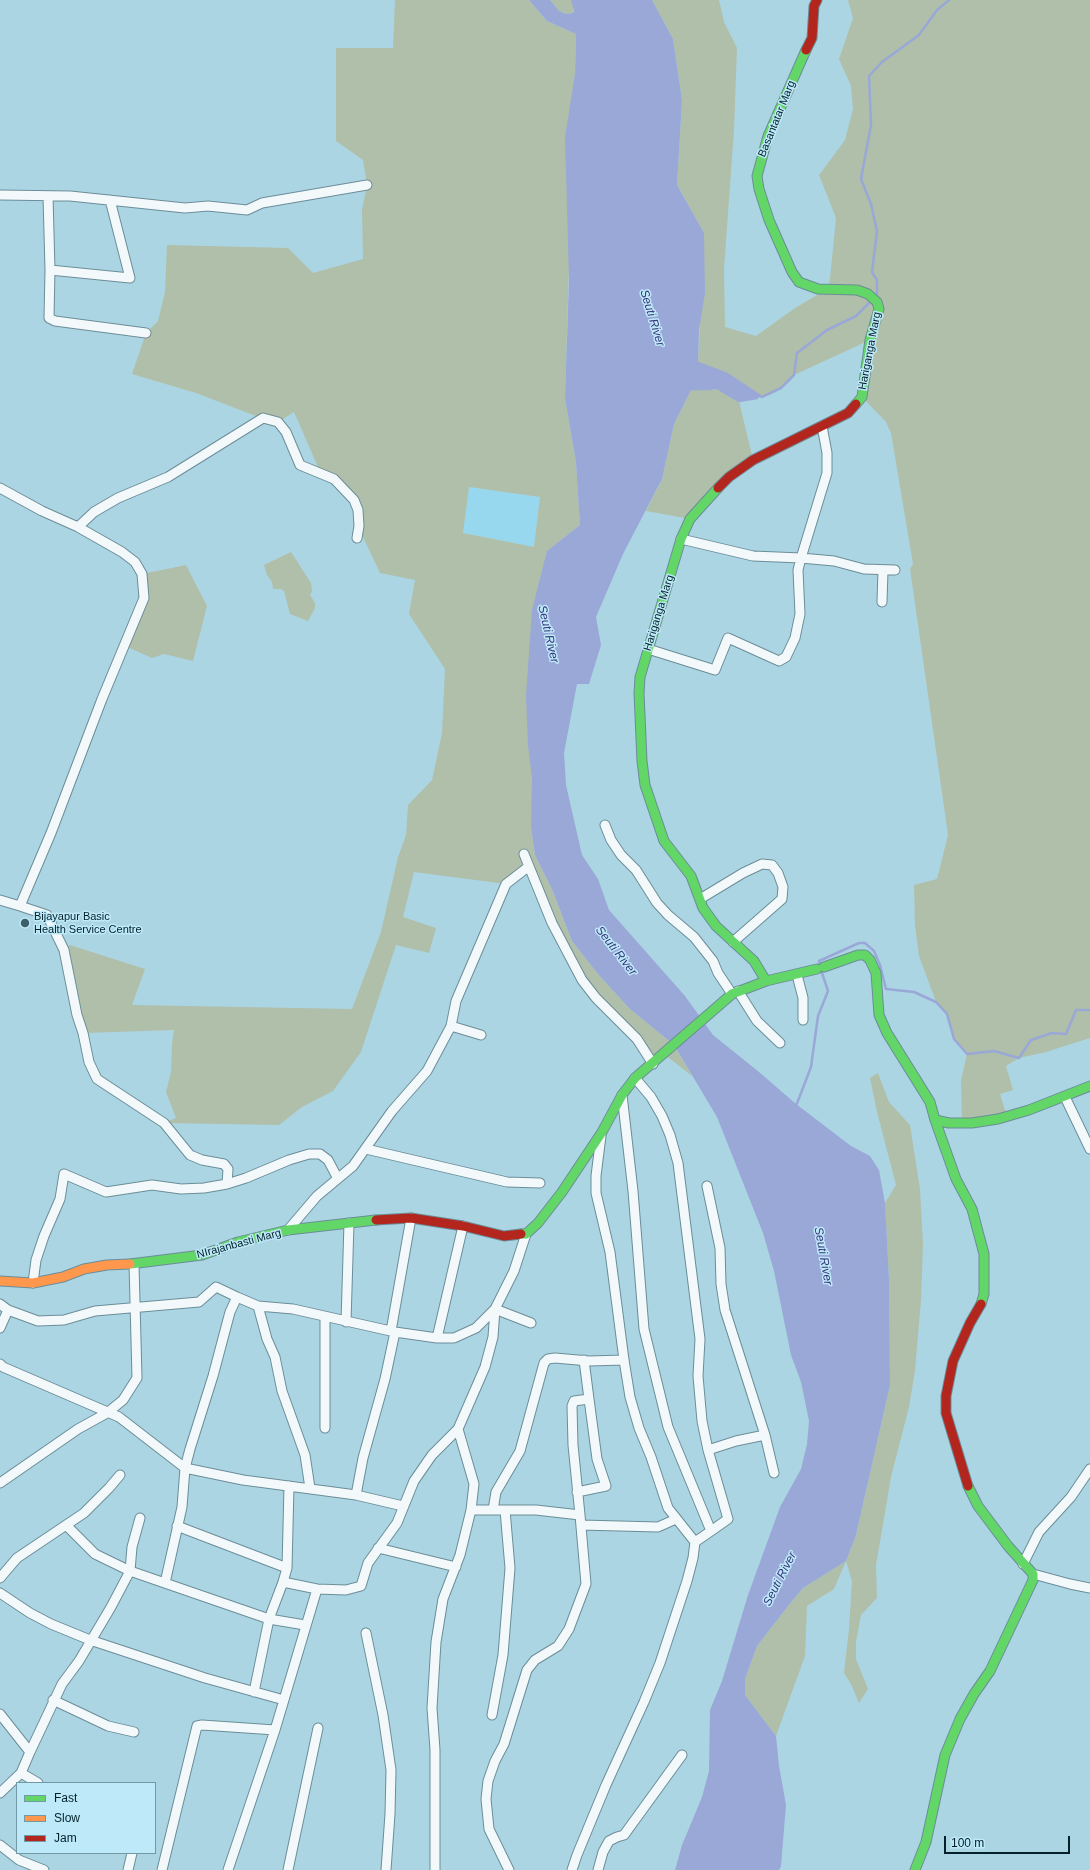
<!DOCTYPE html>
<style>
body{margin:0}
#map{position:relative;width:1090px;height:1870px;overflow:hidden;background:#acd5e3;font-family:Helvetica,sans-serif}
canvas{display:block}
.legend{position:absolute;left:16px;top:1782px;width:140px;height:72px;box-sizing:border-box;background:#bee9f8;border:1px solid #7399a6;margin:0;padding:5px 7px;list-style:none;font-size:12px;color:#02212a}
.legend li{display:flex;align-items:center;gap:8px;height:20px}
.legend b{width:20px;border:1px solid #7399a6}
.scale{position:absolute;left:944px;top:1836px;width:126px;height:18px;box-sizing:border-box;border:2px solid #02212a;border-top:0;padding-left:5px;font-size:12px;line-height:14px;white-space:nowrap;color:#02212a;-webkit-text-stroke:3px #bee9f8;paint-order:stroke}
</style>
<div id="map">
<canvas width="1090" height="1870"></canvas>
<ul class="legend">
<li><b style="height:5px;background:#63d668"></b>Fast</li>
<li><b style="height:5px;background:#ff974d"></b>Slow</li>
<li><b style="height:5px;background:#b3261e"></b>Jam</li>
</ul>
<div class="scale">100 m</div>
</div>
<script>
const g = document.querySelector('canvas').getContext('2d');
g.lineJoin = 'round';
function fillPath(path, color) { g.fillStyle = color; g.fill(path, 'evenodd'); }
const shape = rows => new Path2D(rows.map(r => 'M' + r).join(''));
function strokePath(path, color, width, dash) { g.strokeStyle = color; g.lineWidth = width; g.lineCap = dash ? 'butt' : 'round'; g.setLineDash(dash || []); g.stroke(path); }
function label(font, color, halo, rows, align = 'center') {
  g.font = font + ' Helvetica,sans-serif'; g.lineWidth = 3; g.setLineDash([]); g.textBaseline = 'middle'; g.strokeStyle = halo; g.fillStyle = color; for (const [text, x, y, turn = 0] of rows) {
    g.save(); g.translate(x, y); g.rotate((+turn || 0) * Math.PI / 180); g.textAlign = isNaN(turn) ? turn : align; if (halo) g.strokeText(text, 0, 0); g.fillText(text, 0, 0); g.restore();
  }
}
const built = shape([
 [469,487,540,497,534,547,463,533]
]);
const green = shape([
 [395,0,529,0,547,21,576,34,565,398,576,462,580,525,547,551,531,827,535,855,552,889,572,941,598,974,630,1009,674,1045,692,1076,664,1054,653,1064,637,1039,596,998,528,868,506,884,414,872,403,917,436,928,429,953,396,945,361,1052,333,1091,302,1107,279,1125,164,1123,176,1118,166,1092,171,1072,172,1044,174,1030,83,1033,64,950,70,945,145,969,132,1005,352,1009,381,932,398,857,406,835,408,805,432,780,442,733,445,669,409,614,415,580,380,573,363,537,357,538,354,500,321,474,294,412,278,422,261,418,196,393,132,374,146,333,158,321,165,292,167,245,288,248,313,273,363,259,362,210,367,185,363,160,336,141,336,48,393,48],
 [469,487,540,497,534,547,463,533],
 [550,0,571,0,574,6,573,13,566,14,559,11],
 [652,0,719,0,724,22,737,48,734,130,724,269,725,327,756,336,795,308,829,288,836,218,819,175,845,140,853,109,851,86,839,59,853,18,848,0,1090,0,1090,1038,1046,1052,1019,1058,1006,1066,1013,1090,1000,1094,1007,1116,962,1123,961,1080,967,1054,954,1039,947,1014,936,1002,919,956,915,926,914,885,937,879,948,835,910,569,913,564,891,433,886,422,862,397,870,340,794,375,781,388,762,397,727,374,698,363,704,233,677,185,682,100,673,39],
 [692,388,722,390,739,401,753,460,690,519,646,511,662,479,674,424],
 [291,552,311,583,312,591,310,595,315,603,315,608,308,621,290,614,284,591,281,589,273,589,272,582,267,575,264,565],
 [186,565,207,606,193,661,164,654,152,658,125,646,144,598,142,574],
 [878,1073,889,1102,910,1125,920,1189,923,1245,921,1300,915,1371,909,1407,891,1477,876,1565,877,1598,861,1615,856,1642,856,1659,868,1689,859,1703,851,1684,844,1673,849,1629,852,1581,846,1561,834,1589,807,1606,805,1656,776,1736,745,1695,745,1679,757,1646,788,1606,803,1588,846,1561,856,1535,890,1385,889,1280,885,1203,896,1185,877,1112,870,1078]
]);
const water = shape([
 [529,0,550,0,559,11,566,14,573,13,574,11,571,0,652,0,673,39,682,100,677,185,704,233,705,293,699,330,698,363,727,374,762,397,739,401,722,390,692,388,674,424,662,479,623,554,596,617,601,645,589,684,577,684,564,753,566,785,582,855,598,879,609,910,685,996,713,1035,759,1072,796,1104,851,1146,870,1156,879,1170,885,1203,889,1280,890,1385,856,1535,846,1561,803,1588,788,1606,757,1646,745,1679,745,1695,776,1736,779,1766,786,1805,781,1866,779,1870,675,1870,682,1845,702,1797,709,1771,710,1710,722,1681,748,1595,780,1507,801,1469,807,1444,809,1421,801,1382,791,1355,774,1271,763,1233,717,1117,674,1045,630,1009,598,974,572,941,552,889,535,855,531,827,532,778,528,745,526,696,532,610,547,551,580,525,576,462,565,398,569,280,565,137,575,74,576,34,547,21]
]);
const stream = shape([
 [875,296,877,294,877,280,872,272,877,231,871,204,861,179,871,125,869,76,882,62,919,35,937,10,949,0],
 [698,363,727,374,762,397,781,388,794,375,797,353,827,330,856,316,871,301],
 [690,389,711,389],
 [720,390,739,401,757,398],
 [820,965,819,961,859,943,865,943,874,951,880,965,886,989,914,992,936,1002,947,1014,954,1039,967,1054,994,1051,1019,1058,1031,1040,1052,1033,1066,1034,1076,1010,1090,1010],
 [796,1106,811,1067,818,1016,828,991,821,970]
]);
const street = shape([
 [0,195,70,196,185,208,208,206,247,210,262,203,367,185],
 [48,196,50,270,49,318,55,321,146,333],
 [50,270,130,278,110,200],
 [0,488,42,511,78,527,122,552,135,562,142,574,144,598,102,699,51,833,20,906,0,900],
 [78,527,94,512,118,498,168,477,263,418,278,422,286,432,300,465,334,479,354,500,358,510,359,526,357,538],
 [681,539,753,556,801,558,834,561,864,569,895,570],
 [882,602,883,571],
 [648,649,715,670,728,638,779,661,786,657,795,638,800,614,798,570,801,558,827,473,827,453,822,426],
 [605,825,611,840,621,855,636,870,657,903,668,915,694,937,713,961,718,973,732,994],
 [524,854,552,923,582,980,596,998,637,1039,653,1064],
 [700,899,743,873,762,864,772,865,778,873,783,887,782,899,733,942],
 [20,906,47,915,64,950,77,1015,83,1033,89,1062,97,1079,164,1123,190,1155,202,1160,224,1164,228,1169,227,1184,246,1178,289,1160,309,1154,320,1154,328,1160,337,1177],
 [797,975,803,998,803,1020],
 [738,991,757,1021,780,1043],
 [451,1026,481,1035],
 [635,1078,651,1097,662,1116,670,1135,678,1163,700,1339,698,1376,702,1421,708,1450,728,1519,711,1531],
 [622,1095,633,1191,644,1329,668,1427,711,1531,695,1542],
 [1065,1097,1090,1149],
 [366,1149,507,1182,540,1183],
 [707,1186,720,1248,721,1284,725,1310,765,1435,774,1473],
 [288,1230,317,1196,353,1166,392,1111,427,1071,451,1026,456,1001,506,884,528,867],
 [33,1283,36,1260,44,1236,60,1199,64,1174,106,1192,152,1185,181,1189,204,1188,227,1184],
 [0,1304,8,1310,0,1328],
 [258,1306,267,1339,275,1357,282,1391,305,1455,310,1488],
 [8,1310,38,1321,64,1320,95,1311,199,1302,216,1287,237,1297],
 [325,1317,325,1428],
 [346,1322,349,1223],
 [391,1331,411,1218],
 [437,1338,463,1226],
 [0,1364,3,1367,119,1417,185,1468,243,1480,356,1495,403,1506],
 [708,1450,736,1441,765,1435],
 [0,1483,78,1429,107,1413,123,1400,137,1378,134,1264],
 [577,1492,606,1486,597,1459,589,1399],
 [356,1495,363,1458,385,1379,395,1332],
 [471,1510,536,1510,580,1515,573,1445,572,1406,574,1401,589,1399,584,1360],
 [493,1510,496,1492,520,1451,544,1363,548,1359,555,1358,589,1361,624,1360],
 [66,1525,95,1554,130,1571,269,1619,305,1625],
 [581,1525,658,1527,676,1519],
 [177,1526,287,1568,289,1486],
 [378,1548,456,1567],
 [1023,1564,1039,1532,1071,1497,1090,1469],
 [287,1568,283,1582,317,1589,346,1590,361,1586,368,1563,397,1523,414,1481,432,1455,458,1429,485,1367,493,1337,495,1309,531,1323],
 [1033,1574,1070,1584,1090,1588],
 [0,1578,17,1558,84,1513,109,1488,120,1475],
 [165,1583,182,1507,185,1468,190,1449,213,1376,230,1312,237,1297,258,1306,293,1309,395,1332,437,1338,454,1338,476,1328,495,1309,514,1271,526,1234],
 [0,1593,30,1613,51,1624,90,1640,205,1678,284,1700],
 [366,1633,383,1715,391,1770,390,1814,386,1870],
 [254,1692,269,1619,283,1582],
 [53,1700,108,1726,134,1732],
 [0,1714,30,1752,21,1773,0,1793],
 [492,1715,503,1655,510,1568,505,1510],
 [30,1752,62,1684,79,1661,111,1607,130,1571,132,1547,140,1518],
 [21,1773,38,1783],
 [0,1845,19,1860,44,1870],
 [128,1870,132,1853],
 [162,1870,197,1726,202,1725,275,1730],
 [228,1870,275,1730,317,1589],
 [288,1870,318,1728],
 [435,1870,435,1750,432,1708,436,1642,443,1599,460,1555,471,1510,474,1484,458,1429],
 [509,1870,489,1829,486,1799,488,1781,495,1761,504,1744,527,1670,535,1660,558,1646,569,1629,586,1584,580,1515],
 [572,1870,577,1855,606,1785,644,1702,660,1663,687,1581,693,1558,695,1542,668,1508,651,1457,639,1428,630,1397,624,1360,610,1252,596,1193,596,1176,601,1136],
 [598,1870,603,1852,609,1841,617,1837,624,1835,682,1755]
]);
const fast = shape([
 [806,50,768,136,757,176,759,189,769,220,792,272,799,282,818,289,857,290,868,294,877,302,879,309,870,340,862,397,856,404],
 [718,488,690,519,681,539,640,677,639,693,642,761,645,785,664,841,691,876,703,908,716,926,754,961,766,981],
 [824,967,858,955,865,955,870,960,876,973,879,1015,887,1033,930,1102,935,1120,949,1123,972,1123,998,1119,1029,1110,1090,1086],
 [935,1120,956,1179,972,1209,984,1254,984,1294,981,1304],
 [521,1234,526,1234,538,1223,562,1192,602,1132,622,1095,635,1078,732,994,766,981,817,969],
 [130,1264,202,1255,238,1242,288,1230,376,1220],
 [915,1870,926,1842,945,1755,960,1719,974,1694,990,1671,1033,1580,1033,1574,1008,1546,978,1506,968,1486]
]);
const slow = shape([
 [0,1281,33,1283,63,1277,84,1269,107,1265,130,1264]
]);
const jam = shape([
 [806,50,812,38,814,6,817,0],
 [718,488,729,477,753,460,848,413,856,404],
 [376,1220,411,1218,463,1226,504,1236,521,1234],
 [968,1486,946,1413,946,1396,953,1361,970,1323,981,1304]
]);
const markers = [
 [25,923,5,"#3d606b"]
];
const streetNames = [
 ["Basantatar Marg",777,119,-68],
 ["Hariganga Marg",870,351,-79],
 ["Hariganga Marg",659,613,-73],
 ["NIrajanbasti Marg",239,1244,-15]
];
const poiNames = [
 ["Bijayapur Basic",34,917],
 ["Health Service Centre",34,930]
];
const waterNames = [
 ["Seuti River",652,318,73],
 ["Seuti River",548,634,77],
 ["Seuti River",616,951,52],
 ["Seuti River",823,1256,80],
 ["Seuti River",780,1579,-63]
];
fillPath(built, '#97d8ee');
fillPath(green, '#b0bfa9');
fillPath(water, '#99a8d7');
strokePath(stream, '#99a8d7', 2.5);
strokePath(street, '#6b8d98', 11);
strokePath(fast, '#6b8d98', 11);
strokePath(slow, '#6b8d98', 11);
strokePath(jam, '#6b8d98', 11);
strokePath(street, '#f3f9fb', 9);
strokePath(fast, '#63d668', 9);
strokePath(slow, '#ff974d', 9);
strokePath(jam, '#b3261e', 9);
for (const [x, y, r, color] of markers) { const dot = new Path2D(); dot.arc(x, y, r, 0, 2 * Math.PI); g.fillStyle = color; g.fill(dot); strokePath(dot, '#bee9f8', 1.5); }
label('11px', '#02212a', '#bee9f8', streetNames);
label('11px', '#02212a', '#bee9f8', poiNames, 'left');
label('italic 12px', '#38347d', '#bee9f8', waterNames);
</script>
